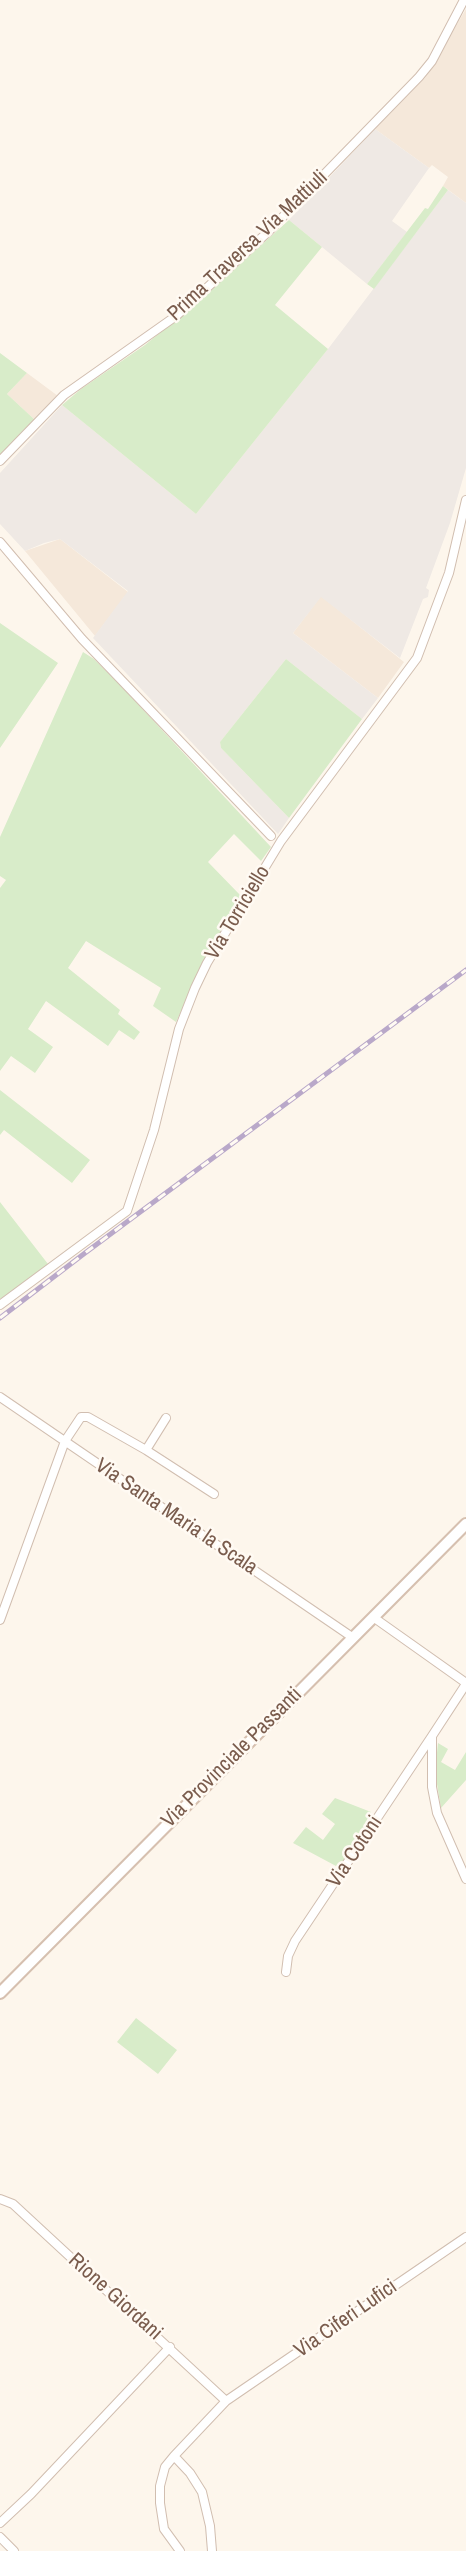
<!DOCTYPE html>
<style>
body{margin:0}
canvas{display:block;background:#fdf6ec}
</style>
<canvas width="466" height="2551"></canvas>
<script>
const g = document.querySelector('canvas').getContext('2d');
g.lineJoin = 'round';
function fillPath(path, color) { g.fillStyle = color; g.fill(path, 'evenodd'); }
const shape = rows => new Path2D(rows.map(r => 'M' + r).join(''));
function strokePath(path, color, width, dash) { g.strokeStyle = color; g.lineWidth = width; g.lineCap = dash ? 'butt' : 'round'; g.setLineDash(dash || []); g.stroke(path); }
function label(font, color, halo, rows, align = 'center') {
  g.font = font + ' "Archivo Narrow",sans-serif'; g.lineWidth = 5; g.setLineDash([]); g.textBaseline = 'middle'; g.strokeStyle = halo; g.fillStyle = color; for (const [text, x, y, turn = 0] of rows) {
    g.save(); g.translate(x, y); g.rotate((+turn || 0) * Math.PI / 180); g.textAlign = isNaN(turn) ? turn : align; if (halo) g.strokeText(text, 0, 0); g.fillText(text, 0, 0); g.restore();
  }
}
const residential = shape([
 [466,9,466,203,443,186,448,177,432,165,429,168,375,129,425,78],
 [27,373,58,396,35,420,7,394],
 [60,539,128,592,95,636,25,551],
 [321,596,404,662,378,698,293,633]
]);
const industrial = shape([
 [375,129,429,168,392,221,407,232,367,284,289,220],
 [448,190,466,203,466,468,450,523,426,588,429,590,428,597,423,599,400,658,321,597,293,633,378,698,362,719,286,659,220,742,221,748,289,818,278,834,93,638,128,591,60,539,44,543,25,551,0,524,0,473,62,405,196,514,328,349]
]);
const green = shape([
 [443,186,448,190,374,289,367,284,425,208,428,209],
 [289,220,322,247,275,305,328,349,196,514,62,405,81,389,145,345,206,295],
 [0,353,27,373,7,394,35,420,0,456],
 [0,623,58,663,0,748],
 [83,652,94,659,122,687,271,847,261,861,234,834,208,862,241,896,208,954,176,1022,153,1006,161,988,86,941,68,968,120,1010,118,1014,140,1032,134,1040,119,1030,108,1046,46,1001,28,1029,53,1047,35,1073,11,1056,0,1071,0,888,6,880,0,876,0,837],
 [286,659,362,719,289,818,221,748,220,742],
 [0,1090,90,1160,72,1183,4,1130,0,1135],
 [0,1202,48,1264,1,1299,0,1298],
 [438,1743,448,1749,441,1762,455,1770,466,1752,466,1780,441,1808,435,1772],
 [335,1798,371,1812,367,1820,370,1823,343,1865,336,1866,293,1843,306,1827,323,1840,335,1824,322,1814],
 [136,2018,177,2050,158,2074,117,2042]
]);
const street = shape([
 [0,461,64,395,176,316,269,231,419,77,432,61,464,0],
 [0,542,82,639,271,836],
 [0,1305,127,1211,154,1130,179,1029,195,988,207,963,281,841,417,658,449,573,466,500],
 [0,1397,352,1637],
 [146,1450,166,1418],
 [373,1617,466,1683],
 [0,1620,65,1441,81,1417,88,1417,146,1450,214,1494],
 [466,1684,432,1736,432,1787,437,1813,466,1879],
 [286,1972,288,1956,295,1941,432,1736],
 [0,2199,13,2204,226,2401],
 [174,2456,190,2473,202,2492,210,2526,212,2551],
 [0,2523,31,2494,170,2347],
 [0,2537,14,2551],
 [180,2551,164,2529,160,2503,160,2486,165,2467,174,2456,226,2401,466,2237]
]);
const secondary = shape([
 [0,1993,466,1524]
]);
const rail = shape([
 [0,1318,85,1253,466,970]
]);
const streetNames = [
 ["Prima Traversa Via Mattiuli",248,246,-43],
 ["Via Torriciello",238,913,-59],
 ["Via Santa Maria la Scala",176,1517,34],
 ["Via Provinciale Passanti",232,1758,-45],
 ["Via Cotoni",355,1852,-56],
 ["Rione Giordani",115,2297,42],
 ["Via Ciferi Lufici",346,2319,-35]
];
fillPath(residential, '#f5e8da');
fillPath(industrial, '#efe9e4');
fillPath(green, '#d8ecc9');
strokePath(street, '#d1beb0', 10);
strokePath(secondary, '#d6c0b0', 14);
strokePath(street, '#fff', 8);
strokePath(secondary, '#fff', 10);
strokePath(rail, '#b9a8c9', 5);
strokePath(rail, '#fffaf3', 3, [9]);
label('21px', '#7a5c4d', '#fffaf3', streetNames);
</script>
